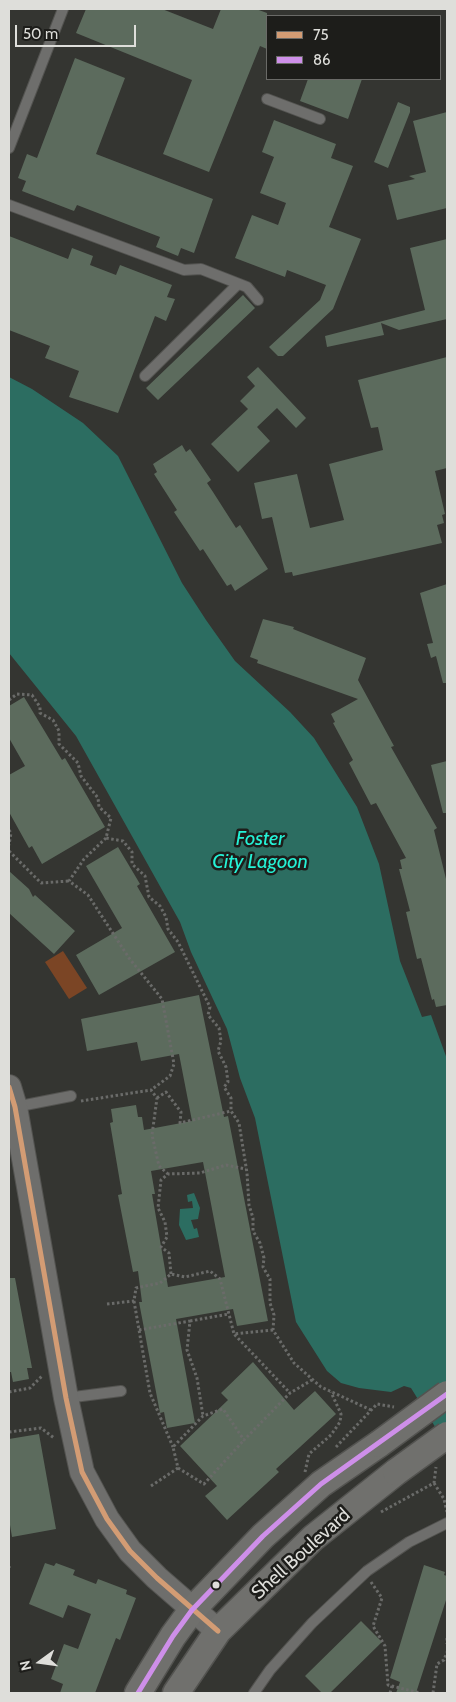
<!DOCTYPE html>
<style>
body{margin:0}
#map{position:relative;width:456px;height:1702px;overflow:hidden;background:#343531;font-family:Cabin,sans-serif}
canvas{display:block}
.frame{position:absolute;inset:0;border:10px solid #dededa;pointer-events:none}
.legend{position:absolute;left:266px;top:15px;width:175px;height:65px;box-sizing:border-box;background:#1d1d1a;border:1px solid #6a6a67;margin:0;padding:6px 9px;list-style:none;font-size:15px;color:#dededa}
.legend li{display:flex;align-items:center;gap:10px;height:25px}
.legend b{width:25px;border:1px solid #6a6a67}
.north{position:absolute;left:15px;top:1637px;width:50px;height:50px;-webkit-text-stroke:4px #1d1d1a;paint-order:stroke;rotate:256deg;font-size:14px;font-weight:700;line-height:20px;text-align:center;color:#dededa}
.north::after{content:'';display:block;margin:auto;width:18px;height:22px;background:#dededa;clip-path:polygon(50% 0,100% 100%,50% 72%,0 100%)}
.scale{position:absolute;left:15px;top:25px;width:121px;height:22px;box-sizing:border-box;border:2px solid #dededa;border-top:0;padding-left:6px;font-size:15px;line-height:18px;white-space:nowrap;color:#dededa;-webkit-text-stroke:4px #1d1d1a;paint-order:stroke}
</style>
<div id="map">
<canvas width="456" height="1702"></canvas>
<div class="frame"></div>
<ul class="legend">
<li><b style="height:6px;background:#d39c74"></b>75</li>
<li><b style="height:6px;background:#ce8fe9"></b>86</li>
</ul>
<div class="north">N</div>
<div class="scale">50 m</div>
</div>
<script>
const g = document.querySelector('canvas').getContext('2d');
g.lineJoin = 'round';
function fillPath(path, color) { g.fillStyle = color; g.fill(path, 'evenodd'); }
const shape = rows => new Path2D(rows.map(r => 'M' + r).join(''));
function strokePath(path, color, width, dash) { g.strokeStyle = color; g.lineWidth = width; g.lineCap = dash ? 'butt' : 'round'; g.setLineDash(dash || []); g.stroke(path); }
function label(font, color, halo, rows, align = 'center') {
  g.font = font + ' Cabin,sans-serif'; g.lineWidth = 5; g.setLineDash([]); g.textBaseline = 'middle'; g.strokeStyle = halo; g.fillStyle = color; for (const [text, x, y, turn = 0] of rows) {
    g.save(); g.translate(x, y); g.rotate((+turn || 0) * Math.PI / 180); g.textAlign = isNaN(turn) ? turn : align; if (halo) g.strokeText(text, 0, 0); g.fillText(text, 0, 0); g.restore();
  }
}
const green = shape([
 [63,951,87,988,69,999,45,962]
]);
const water = shape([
 [9,377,32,389,83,423,118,456,182,583,206,620,235,661,290,712,314,738,357,807,379,864,400,961,422,1017,431,1015,447,1059,447,1446,411,1388,404,1386,391,1392,359,1388,341,1383,327,1371,296,1322,255,1118,240,1078,227,1029,191,952,180,922,76,736,9,653],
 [194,1193,200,1208,198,1219,191,1220,194,1229,197,1228,199,1237,186,1240,179,1225,180,1209,193,1208,192,1201,188,1202,187,1195]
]);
const building = shape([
 [86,9,162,9,213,29,221,9,256,9,267,13,267,49,260,46,209,172,163,154,192,80,76,33],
 [75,58,125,78,96,154,213,199,194,253,181,248,178,256,156,247,160,237,77,205,74,211,22,191,26,181,18,178,27,154,37,158],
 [308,79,362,79,348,119,300,101],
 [398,102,410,107,410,112,388,168,374,162],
 [447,112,447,208,397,220,388,185,415,179,409,176,426,172,413,121],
 [274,120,336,144,331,158,353,166,329,227,361,239,333,309,283,356,278,356,269,347,320,300,326,285,287,270,285,277,235,258,252,215,278,225,286,203,260,193,274,157,262,152],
 [9,236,68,259,72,248,93,256,90,265,116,275,120,265,172,285,167,297,175,299,166,321,155,316,118,413,69,397,79,371,45,358,50,346,9,330],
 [447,239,447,319,399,330,381,323,384,335,327,347,325,336,425,310,410,248],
 [243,295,255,308,158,400,146,388],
 [447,357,447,468,435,471,445,514,442,515,444,523,437,525,442,543,293,576,292,572,285,573,272,517,262,519,254,483,297,474,310,528,344,520,329,464,383,450,378,427,371,428,358,380],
 [258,367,306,418,296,428,277,408,257,427,270,441,238,472,211,444,248,409,240,401,255,386,247,377],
 [182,445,186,452,190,449,211,480,207,483,213,492,236,528,240,525,268,569,235,591,231,584,227,586,203,549,200,551,174,512,177,510,154,474,157,472,153,464],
 [447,584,447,683,443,683,436,656,431,658,427,644,433,643,420,593],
 [263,619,294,627,293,629,366,658,358,680,394,746,391,747,437,828,434,830,447,883,447,1005,436,1007,434,999,432,1000,421,958,417,959,406,912,410,911,399,869,402,869,400,860,406,858,376,803,371,805,349,763,353,760,333,723,335,722,331,714,358,699,257,663,258,660,250,657],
 [24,697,62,760,65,758,105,827,42,864,32,846,29,848,9,812,9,775,25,766,9,738,9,706],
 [447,761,447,813,443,813,431,765],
 [118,847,140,884,137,886,175,952,99,995,76,955,122,928,86,866],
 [9,871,29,889,33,897,35,895,75,931,54,954,9,913],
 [199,995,224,1117,228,1116,268,1321,237,1326,233,1309,176,1319,195,1423,167,1428,164,1412,160,1413,139,1302,142,1302,138,1271,133,1272,118,1195,122,1194,110,1123,113,1122,111,1109,136,1105,138,1117,142,1117,144,1130,192,1121,179,1054,141,1061,137,1042,87,1051,81,1019],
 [203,1162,225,1277,168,1287,152,1194,155,1194,151,1171],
 [9,1278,15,1278,32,1368,27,1368,29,1379,13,1382,11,1372,9,1372],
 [253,1362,294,1410,315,1391,336,1414,276,1469,279,1472,227,1520,205,1496,217,1486,180,1446,228,1400,221,1393],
 [39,1434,56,1529,12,1537,9,1519,9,1439],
 [45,1563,54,1566,56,1563,75,1570,73,1575,96,1584,98,1579,127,1590,126,1594,136,1598,120,1640,116,1638,95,1693,60,1693,63,1684,51,1679,64,1644,78,1649,91,1614,68,1605,63,1618,29,1604],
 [424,1565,445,1572,444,1575,447,1576,447,1597,416,1693,396,1693,400,1682,390,1678],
 [361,1621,382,1642,330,1693,322,1693,305,1676]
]);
const path = shape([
 [9,700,17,694,32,695,40,707,40,713,53,720,59,731,59,744,78,763,81,776,98,798,99,807,111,818,106,838,123,841,132,852,132,864,145,876,149,897,160,906,166,917,168,929,178,942,210,1007,208,1015,219,1028,221,1041,218,1051,226,1067,228,1082,224,1087,231,1098,231,1111,239,1123,247,1173,249,1205,253,1218,253,1231,260,1243,264,1258,263,1267,270,1279,270,1303,274,1315,273,1330,294,1363,321,1387,371,1410],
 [9,830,11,833,9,845],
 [106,838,84,859,69,881,88,895,129,958,162,999,174,1064,170,1076,151,1090],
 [9,851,41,883,69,881],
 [157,1098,166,1092,181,1112,180,1123,231,1111],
 [81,1101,151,1090,157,1098,152,1135,159,1166,168,1174],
 [171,1274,169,1253,161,1247,167,1237,165,1222,158,1208,161,1180,168,1174,200,1173,226,1165,246,1169],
 [134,1301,150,1393,173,1447],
 [107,1304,134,1301,136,1288,160,1283,171,1274,185,1277,210,1271,220,1279,234,1334],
 [190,1321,229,1314],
 [139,1330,190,1321,187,1350,197,1378,203,1416],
 [273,1330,234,1334,290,1393],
 [9,1392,30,1388,42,1376],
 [9,1432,41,1428,54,1438],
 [336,1447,377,1404,394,1407],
 [178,1468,204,1484,244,1440],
 [305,1472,309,1454,331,1435,340,1422,341,1414,331,1392],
 [434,1483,444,1499,447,1512],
 [151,1486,178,1468,173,1447,203,1416,223,1409,244,1440,290,1393,312,1380],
 [381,1512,434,1483,436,1467],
 [9,1567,10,1566],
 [371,1582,382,1598,373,1626,385,1646,388,1685,420,1693],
 [447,1638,447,1644],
 [390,1693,392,1686],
 [433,1693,437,1664,444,1660,447,1652]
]);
const service = shape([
 [267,99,320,119],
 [9,148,63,9],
 [9,205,184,270,201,269,247,287,258,300],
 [145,376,238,284],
 [15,1107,71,1096],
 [66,1398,121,1391],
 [254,1693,270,1670,312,1623,367,1571,409,1542,447,1523]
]);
const tertiary = shape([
 [9,1087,15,1107,66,1398,82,1472,107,1519,130,1551,157,1578,218,1631]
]);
const secondary = shape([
 [138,1693,173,1636,192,1610,263,1536,321,1484,379,1444],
 [176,1693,218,1631,313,1538,396,1472]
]);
const secondaryBridge = shape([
 [379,1444,447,1394],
 [396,1472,447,1435]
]);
const bus1 = shape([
 [9,1087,15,1107,66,1398,82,1472,107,1519,130,1551,157,1578,218,1631]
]);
const bus2 = shape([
 [138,1693,173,1636,192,1610,263,1536,321,1484,447,1394]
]);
const markers = [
 [216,1585,4.5,"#dededa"]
];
const streetNames = [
 ["Shell Boulevard",301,1554,-42]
];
const waterNames = [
 ["Foster",260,839],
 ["City Lagoon",260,862]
];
fillPath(green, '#7b4525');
fillPath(water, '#2c6d61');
fillPath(building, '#5c6b5d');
strokePath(service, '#535350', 12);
strokePath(tertiary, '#535350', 26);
strokePath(secondary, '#535350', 29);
strokePath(path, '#6a6b69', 3, [2.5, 2.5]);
strokePath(service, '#6e6e6c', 10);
strokePath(tertiary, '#6e6e6c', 24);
strokePath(secondary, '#70706d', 26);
strokePath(secondaryBridge, '#535350', 29, []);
strokePath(secondaryBridge, '#70706d', 26);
strokePath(bus1, '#d39c74', 5);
strokePath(bus2, '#ce8fe9', 5);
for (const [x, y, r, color] of markers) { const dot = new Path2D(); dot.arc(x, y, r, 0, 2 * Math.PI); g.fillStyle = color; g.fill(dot); strokePath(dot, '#1d1d1a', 2); }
label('19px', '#dededa', '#1d1d1a', streetNames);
label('italic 20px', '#25f2d6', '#1d1d1a', waterNames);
</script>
